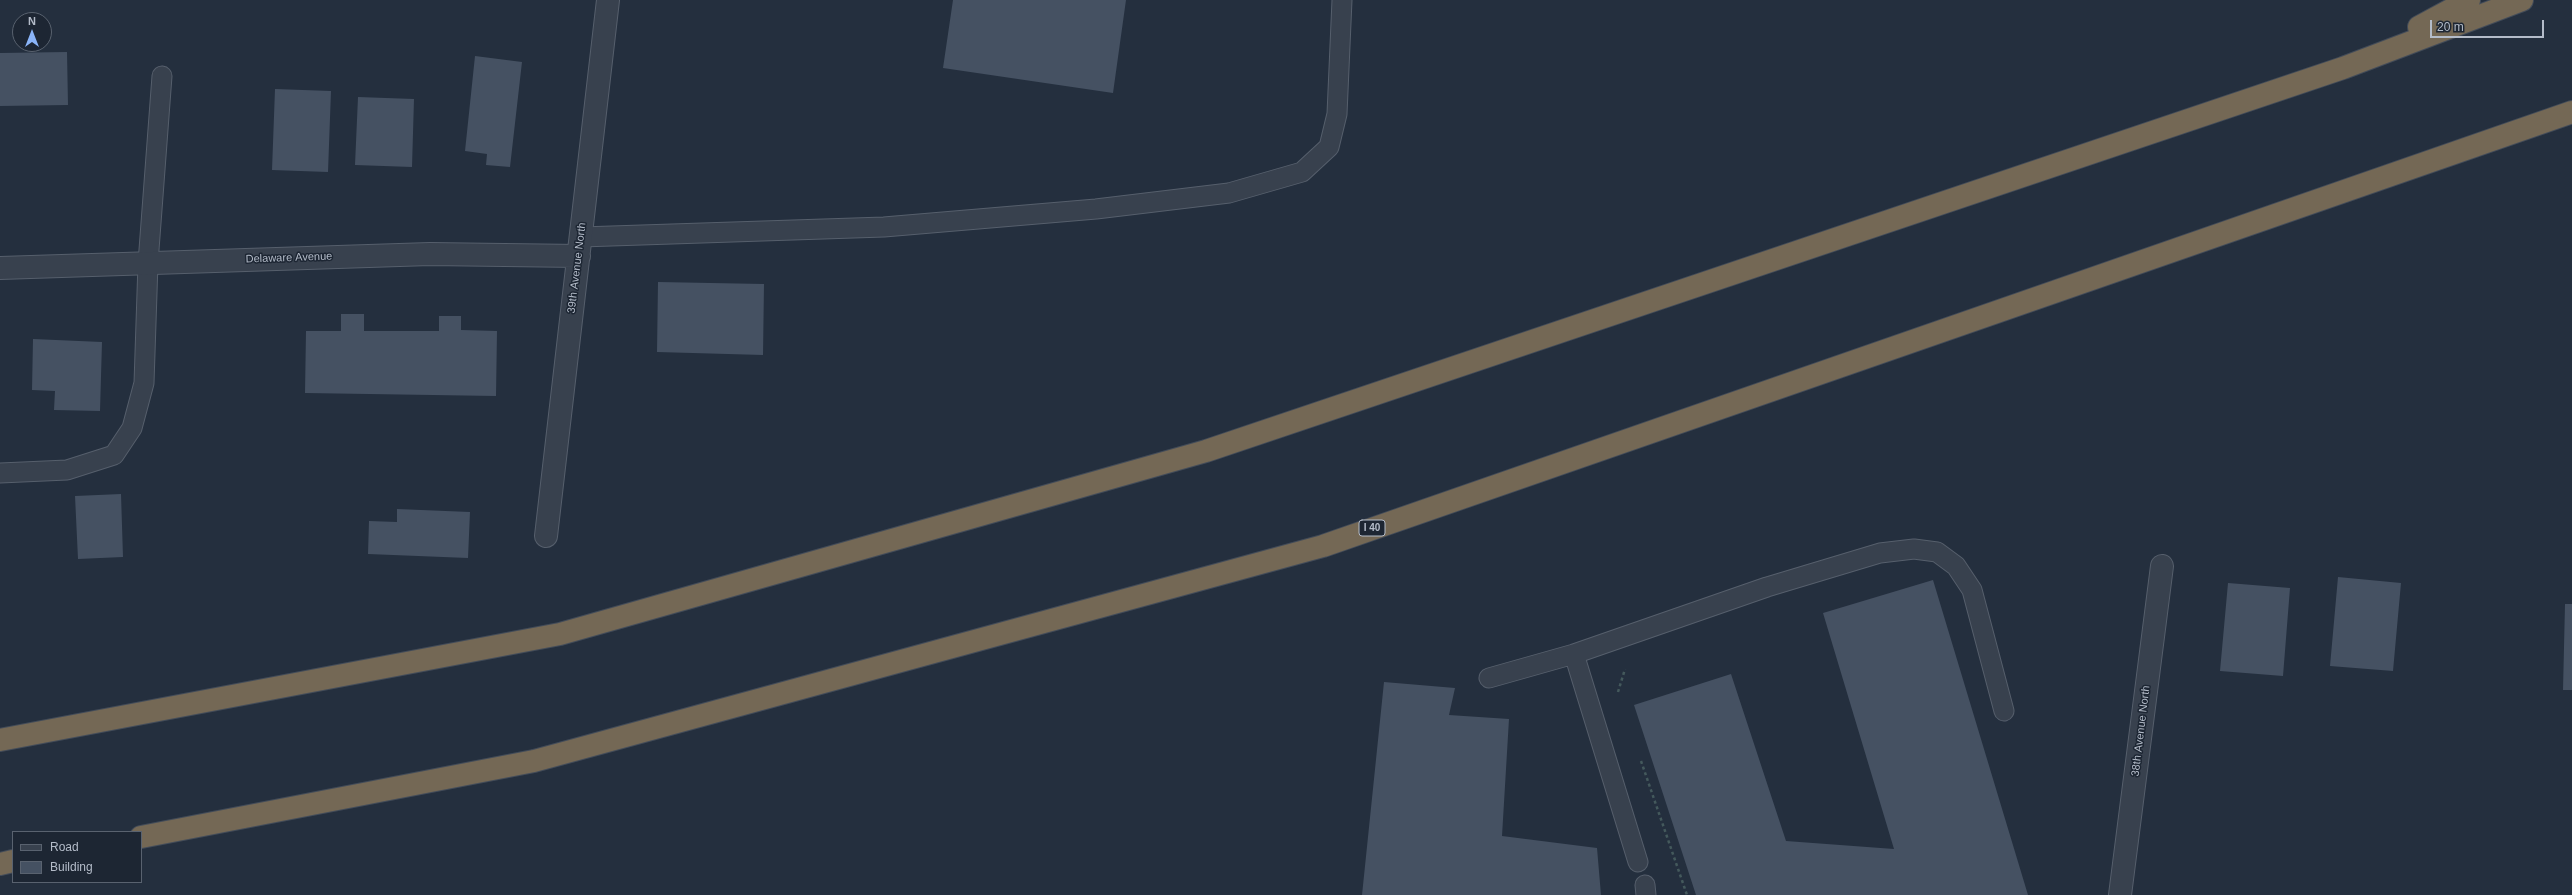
<!DOCTYPE html>
<style>
body{margin:0}
#map{position:relative;width:2572px;height:895px;overflow:hidden;background:#242f3e;font-family:Arial,sans-serif}
canvas{display:block}
.legend{position:absolute;left:12px;top:831px;width:130px;height:52px;box-sizing:border-box;background:#1d2633;border:1px solid #59626f;margin:0;padding:5px 7px;list-style:none;font-size:12px;color:#b4bcc9}
.legend li{display:flex;align-items:center;gap:8px;height:20px}
.legend b{width:20px;border:1px solid #59626f}
.north{position:absolute;left:12px;top:12px;width:40px;height:40px;box-sizing:border-box;background:#1d2633;border:1px solid #59626f;border-radius:50%;rotate:0deg;font-size:11px;font-weight:700;line-height:16px;text-align:center;color:#b4bcc9}
.north::after{content:'';display:block;margin:auto;width:14px;height:18px;background:#8ab4f8;clip-path:polygon(50% 0,100% 100%,50% 72%,0 100%)}
.scale{position:absolute;left:2430px;top:20px;width:114px;height:18px;box-sizing:border-box;border:2px solid #b4bcc9;border-top:0;padding-left:5px;font-size:12px;line-height:14px;white-space:nowrap;color:#b4bcc9;-webkit-text-stroke:3px #1d2633;paint-order:stroke}
</style>
<div id="map">
<canvas width="2572" height="895"></canvas>
<ul class="legend">
<li><b style="height:5px;background:#38414e"></b>Road</li>
<li><b style="height:11px;background:#455162"></b>Building</li>
</ul>
<div class="north">N</div>
<div class="scale">20 m</div>
</div>
<script>
const g = document.querySelector('canvas').getContext('2d');
g.lineJoin = 'round';
function fillPath(path, color) { g.fillStyle = color; g.fill(path, 'evenodd'); }
const shape = rows => new Path2D(rows.map(r => 'M' + r).join(''));
function strokePath(path, color, width, dash) { g.strokeStyle = color; g.lineWidth = width; g.lineCap = dash ? 'butt' : 'round'; g.setLineDash(dash || []); g.stroke(path); }
function label(font, color, halo, rows, align = 'center') {
  g.font = font + ' Arial,sans-serif'; g.lineWidth = 3; g.setLineDash([]); g.textBaseline = 'middle'; g.strokeStyle = halo; g.fillStyle = color; for (const [text, x, y, turn = 0] of rows) {
    g.save(); g.translate(x, y); g.rotate((+turn || 0) * Math.PI / 180); g.textAlign = isNaN(turn) ? turn : align; if (halo) g.strokeText(text, 0, 0); g.fillText(text, 0, 0); g.restore();
  }
}
const building = shape([
 [953,0,1126,0,1113,93,943,68],
 [67,52,68,105,0,106,0,53],
 [475,56,522,62,510,167,486,165,487,154,465,151],
 [275,89,331,91,328,172,272,170],
 [358,97,414,99,412,167,355,165],
 [658,282,764,284,763,355,657,352],
 [341,314,364,314,364,331,439,331,439,316,461,316,461,330,497,331,496,396,305,393,306,331,341,331],
 [33,339,102,342,100,411,54,410,55,391,32,390],
 [121,494,123,557,78,559,75,496],
 [397,509,470,512,468,558,368,554,369,521,397,522],
 [2338,577,2401,583,2393,671,2330,666],
 [1933,580,2028,895,1696,895,1634,705,1731,674,1786,841,1894,849,1823,613],
 [2228,583,2290,588,2283,676,2220,671],
 [2565,604,2572,604,2572,690,2563,690],
 [1384,682,1455,688,1449,715,1509,719,1502,836,1597,848,1601,895,1362,895]
]);
const path = shape([
 [1618,692,1625,669],
 [1641,761,1687,895]
]);
const service = shape([
 [581,237,884,227,1096,209,1229,193,1302,172,1329,147,1337,114,1342,0],
 [0,473,67,470,114,455,132,428,144,383,148,263,162,76],
 [1574,654,1767,587,1880,553,1914,549,1937,552,1956,566,1972,590,2004,711],
 [1489,678,1574,654,1638,862],
 [1645,885,1646,895]
]);
const minor = shape([
 [0,268,430,254,579,256],
 [546,536,608,0],
 [2120,895,2162,566]
]);
const motorway = shape([
 [2419,27,2469,0],
 [0,740,560,634,1206,451,2343,68,2522,0],
 [141,837,534,761,1323,546,2572,112],
 [0,864,13,861]
]);
const shields = [
 [1372,528,26]
];
const shieldNames = [
 ["I 40",1372,528]
];
const streetNames = [
 ["Delaware Avenue",289,258,-2],
 ["39th Avenue North",577,268,-83],
 ["38th Avenue North",2141,731,-83]
];
fillPath(building, '#455162');
strokePath(service, '#565f6c', 21);
strokePath(minor, '#565f6c', 24);
strokePath(motorway, '#434c59', 24);
strokePath(path, '#44595c', 2.5, [3, 3]);
strokePath(service, '#38414e', 19);
strokePath(minor, '#38414e', 22);
strokePath(motorway, '#746855', 22);
for (const [x, y, w] of shields) { const box = new Path2D(); box.roundRect(x - w / 2, y - 8, w, 16, 3); g.fillStyle = '#1d2633'; g.fill(box); strokePath(box, '#b4bcc9', 1); }
label('bold 10px', '#b4bcc9', null, shieldNames);
label('11px', '#b4bcc9', '#1d2633', streetNames);
</script>
